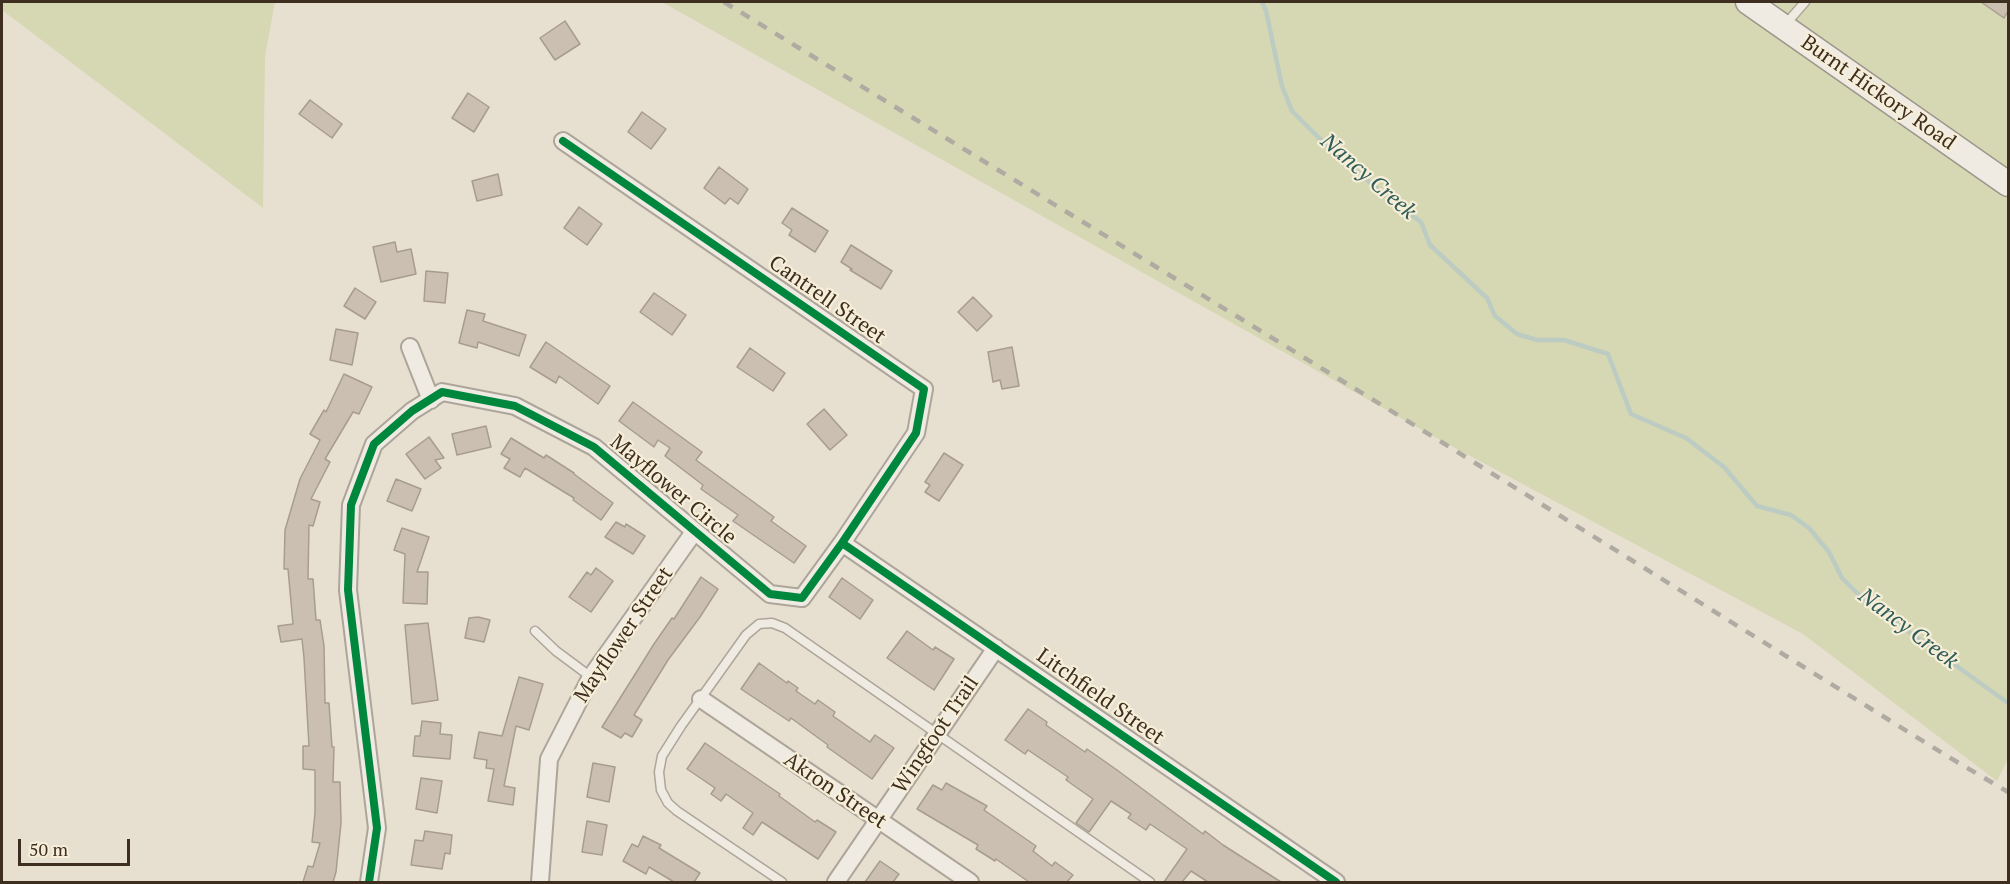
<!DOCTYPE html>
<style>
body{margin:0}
#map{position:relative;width:2010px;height:884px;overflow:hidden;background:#e7e0d1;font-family:"PT Serif",serif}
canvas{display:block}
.frame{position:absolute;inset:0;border:3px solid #3d2e20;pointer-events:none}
.scale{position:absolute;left:18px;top:839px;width:112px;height:27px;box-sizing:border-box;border:3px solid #3d2e20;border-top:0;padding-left:8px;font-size:18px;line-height:21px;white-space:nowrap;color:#3d2e20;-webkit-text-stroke:4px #f7eed8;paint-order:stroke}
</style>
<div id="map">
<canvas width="2010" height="884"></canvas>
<div class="frame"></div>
<div class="scale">50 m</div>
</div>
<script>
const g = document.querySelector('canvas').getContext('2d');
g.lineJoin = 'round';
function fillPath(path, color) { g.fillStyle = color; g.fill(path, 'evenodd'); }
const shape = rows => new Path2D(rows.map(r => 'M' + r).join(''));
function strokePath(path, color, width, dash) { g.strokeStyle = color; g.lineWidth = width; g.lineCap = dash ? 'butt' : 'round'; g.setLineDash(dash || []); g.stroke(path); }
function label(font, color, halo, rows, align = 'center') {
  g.font = font + ' "PT Serif",serif'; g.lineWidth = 4.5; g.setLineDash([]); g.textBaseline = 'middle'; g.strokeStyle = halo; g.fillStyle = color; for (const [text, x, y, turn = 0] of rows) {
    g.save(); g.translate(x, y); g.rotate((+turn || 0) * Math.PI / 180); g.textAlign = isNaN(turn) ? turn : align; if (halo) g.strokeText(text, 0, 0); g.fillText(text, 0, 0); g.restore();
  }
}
const green = shape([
 [2,2,275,2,265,56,263,208,2,10],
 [662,2,2008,2,2008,759,1997,781,1803,634,1431,435]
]);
const stream = shape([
 [1262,2,1266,11,1282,86,1292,111,1318,137,1381,192,1421,222,1430,245,1487,298,1495,316,1517,334,1537,340,1564,340,1608,354,1631,414,1686,438,1724,467,1757,506,1791,515,1809,528,1829,552,1842,578,1862,598,2008,703]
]);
const building = shape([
 [1981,2,2008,2,2008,11,2004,18,1981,2],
 [565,21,580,44,555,60,540,38,565,21],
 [468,93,489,107,474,132,452,118,468,93],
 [310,100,342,124,332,138,299,114,310,100],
 [642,112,666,129,651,149,628,132,642,112],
 [719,167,748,189,738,204,730,198,725,204,704,188,719,167],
 [498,174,502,195,477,201,472,181,498,174],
 [579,207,602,224,587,245,564,228,579,207],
 [792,208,828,231,815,252,789,235,792,230,782,223,792,208],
 [395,242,397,252,411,249,416,274,381,282,373,247,395,242],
 [851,245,892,271,881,289,850,270,852,269,841,262,851,245],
 [426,271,448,273,445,303,424,301,426,271],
 [355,288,376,302,365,319,344,306,355,288],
 [654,293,686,315,672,335,640,312,654,293],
 [973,297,992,316,977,331,958,312,973,297],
 [467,310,485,314,483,321,526,335,519,356,478,342,477,348,459,343,467,310],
 [336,329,358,333,352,365,330,360,336,329],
 [546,342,610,386,598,404,559,376,556,383,530,367,546,342],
 [1012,347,1019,386,1002,389,1000,380,993,382,988,352,1012,347],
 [750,348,785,373,773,391,737,367,750,348],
 [344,374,372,387,359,414,353,412,325,459,330,462,311,499,320,502,313,526,309,525,308,579,313,579,316,620,320,620,324,646,325,703,329,703,332,747,334,747,333,782,340,782,341,823,336,872,333,882,303,882,308,866,313,867,320,843,312,842,315,813,315,770,303,769,303,746,309,746,304,658,302,639,281,642,278,626,293,624,288,569,284,569,285,530,300,479,320,440,310,434,324,410,326,412,344,374],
 [633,402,702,452,696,460,774,517,771,521,806,546,794,563,733,521,738,515,701,489,703,485,665,456,670,448,658,440,654,447,619,421,633,402],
 [824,409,847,435,830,450,807,424,824,409],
 [486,426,491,447,457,455,452,434,486,426],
 [429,437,444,458,435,460,441,468,425,479,406,454,429,437],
 [511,438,544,458,546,455,574,473,574,474,613,503,601,520,573,500,574,498,525,468,520,477,504,468,510,459,501,454,511,438],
 [944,453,963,465,939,501,925,492,930,485,925,482,944,453],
 [396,479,421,489,412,511,387,501,396,479],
 [616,522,625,527,626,524,645,536,633,554,605,537,616,522],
 [402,528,429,537,417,572,428,572,427,604,403,603,405,554,394,550,402,528],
 [596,568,613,581,591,612,569,597,587,572,591,575,596,568],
 [701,577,718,589,700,617,668,660,634,715,642,720,632,737,625,733,621,738,602,727,654,644,672,618,674,619,701,577],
 [842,578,873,600,860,619,829,597,842,578],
 [478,617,490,620,484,642,465,638,469,618,478,617],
 [428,623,438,700,412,704,405,625,428,623],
 [907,631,933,650,935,647,954,659,934,690,887,658,907,631],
 [759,663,787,683,788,681,798,688,796,691,815,704,818,700,835,712,833,716,870,742,875,735,894,748,872,779,827,747,828,745,791,718,789,721,741,689,759,663],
 [519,677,543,684,529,730,516,726,504,786,515,788,513,805,488,801,494,769,486,768,487,760,474,758,479,732,502,736,519,677],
 [1028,709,1047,722,1046,725,1085,752,1087,749,1117,770,1203,834,1205,831,1223,845,1281,882,1208,882,1191,871,1182,882,1164,882,1187,849,1150,824,1146,830,1128,818,1131,814,1111,801,1089,832,1076,823,1093,799,1066,780,1068,777,1028,750,1025,754,1005,740,1028,709],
 [422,721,441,723,440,734,452,735,450,759,413,756,415,736,420,736,422,721],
 [705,743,780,794,779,796,815,822,817,820,836,832,818,859,762,822,753,835,743,828,753,813,726,794,721,801,711,794,715,788,687,769,705,743],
 [593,763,615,767,609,802,587,797,593,763],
 [421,778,442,781,437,813,416,809,421,778],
 [946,783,987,806,984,810,1036,846,1033,851,1052,866,1055,862,1073,875,1067,882,1029,882,996,859,995,861,976,849,978,845,917,809,933,785,942,790,946,783],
 [587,821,607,825,602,855,582,852,587,821],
 [425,831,452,835,450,854,445,853,442,869,411,865,415,840,423,841,425,831],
 [643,836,661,845,659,848,700,873,694,882,674,882,649,867,646,874,623,861,632,844,638,847,643,836],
 [880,861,899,874,893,882,865,882,880,861]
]);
const lane = shape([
 [1784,26,1805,2],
 [535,631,556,651,591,677],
 [782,882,677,811,668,803,661,790,659,772,662,756,681,726,746,635,759,624,772,623,785,628,1150,882]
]);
const street = shape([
 [410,347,431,400],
 [842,543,1336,882],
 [701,699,970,882],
 [369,882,377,828,348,590,351,505,374,444,412,411,442,392,515,406,594,447,770,594,802,598,842,543,916,433,924,389,563,141],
 [540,882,549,759,591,677,694,532],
 [836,882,996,648]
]);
const secondary = shape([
 [1748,2,2008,184]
]);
const rail = shape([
 [724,2,1406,420,1947,756,2008,792]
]);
const cycleway = shape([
 [842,543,1336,882],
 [369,882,377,828,348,590,351,505,374,444,412,411,442,392,515,406,594,447,770,594,802,598,842,543,916,433,924,389,563,141]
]);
const streetNames = [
 ["Burnt Hickory Road",1878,93,35],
 ["Cantrell Street",827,300,35],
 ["Mayflower Circle",673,490,40],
 ["Mayflower Street",624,635,-56],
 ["Litchfield Street",1100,697,35],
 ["Wingfoot Trail",936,735,-56],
 ["Akron Street",835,791,34]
];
const waterNames = [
 ["Nancy Creek",1368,177,41],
 ["Nancy Creek",1908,629,37]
];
fillPath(green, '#d6d7b3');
strokePath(stream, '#bcccc2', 4.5);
fillPath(building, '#cbbfb2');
strokePath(building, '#a89c90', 1.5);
strokePath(lane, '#ada599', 11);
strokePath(street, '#ada599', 20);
strokePath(secondary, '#9c958a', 27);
strokePath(lane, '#efebe3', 8);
strokePath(street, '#efebe3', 16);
strokePath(secondary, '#efebe3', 24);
strokePath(rail, '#afaaa2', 4.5, [10, 10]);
strokePath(cycleway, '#00873e', 8);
label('21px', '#3d2e20', '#f7eed8', streetNames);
label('italic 22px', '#2f5d5a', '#f7eed8', waterNames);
</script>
